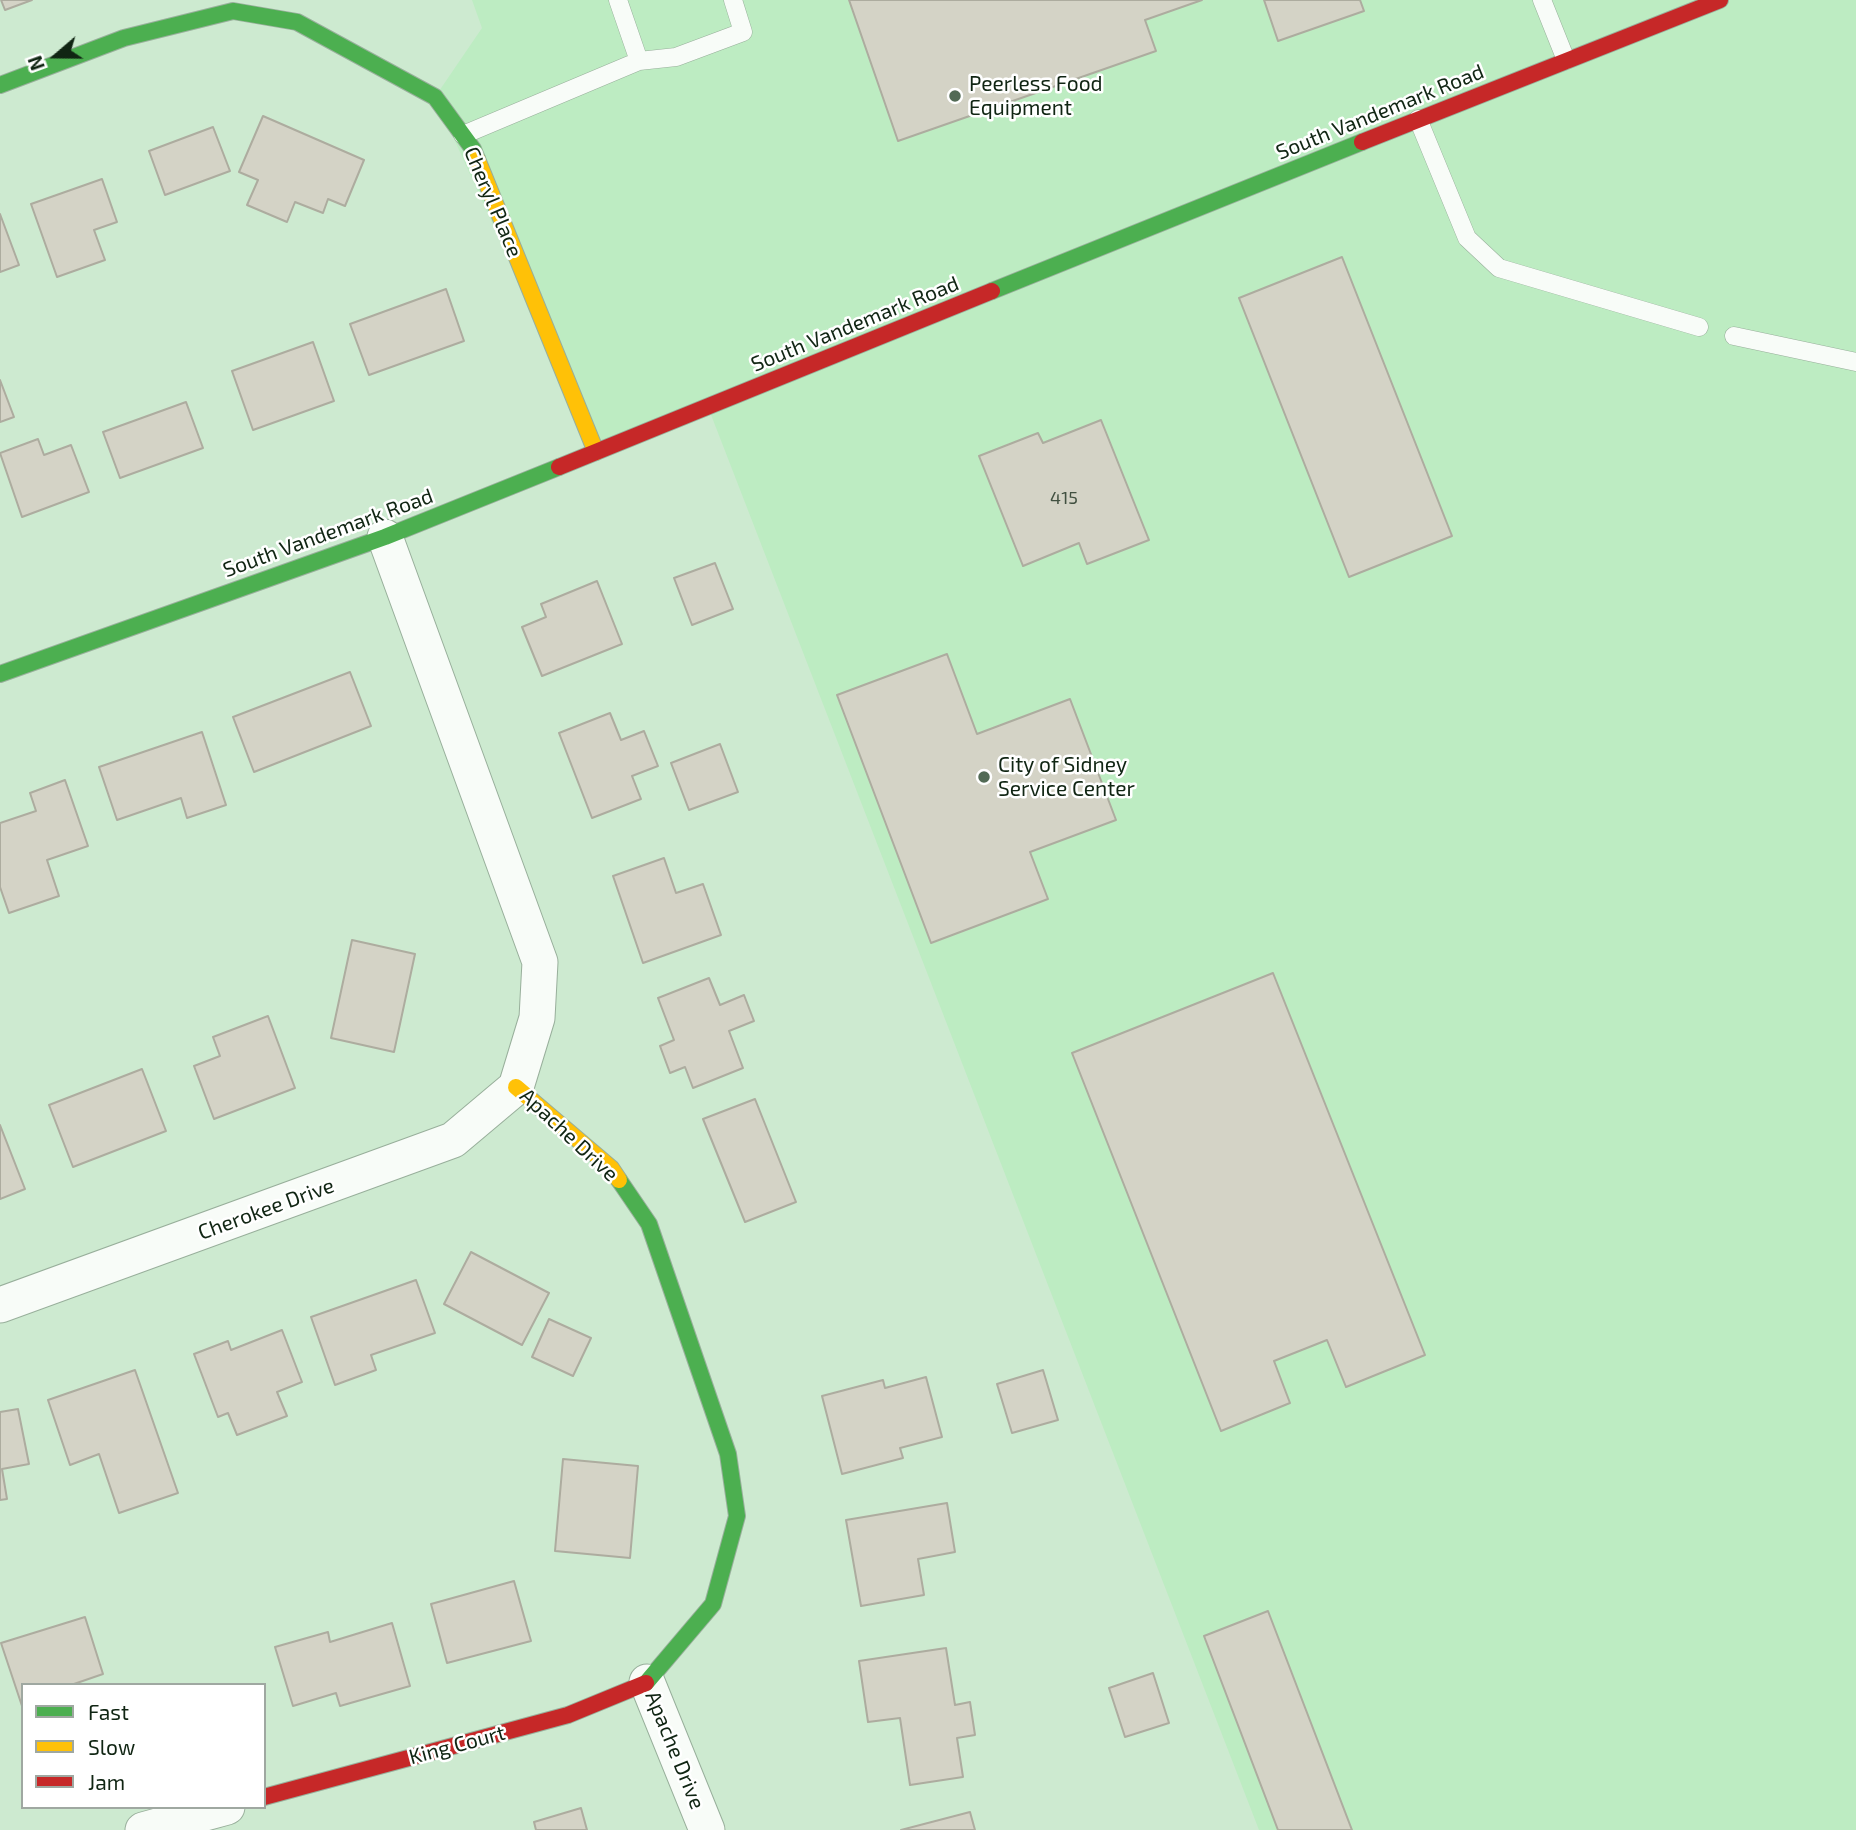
<!DOCTYPE html>
<style>
body{margin:0}
#map{position:relative;width:1856px;height:1830px;overflow:hidden;background:#cdead0;font-family:"Exo 2",sans-serif}
canvas{display:block}
.legend{position:absolute;left:21px;top:1683px;width:245px;height:126px;box-sizing:border-box;background:#fff;border:2px solid #9fa8a1;margin:0;padding:9px 12px;list-style:none;font-size:21px;color:#102513}
.legend li{display:flex;align-items:center;gap:14px;height:35px}
.legend b{width:35px;border:2px solid #9fa8a1}
.north{position:absolute;left:21px;top:21px;width:70px;height:70px;-webkit-text-stroke:5px #fff;paint-order:stroke;rotate:250deg;font-size:19px;font-weight:700;line-height:28px;text-align:center;color:#102513}
.north::after{content:'';display:block;margin:auto;width:24px;height:32px;background:#102513;clip-path:polygon(50% 0,100% 100%,50% 72%,0 100%)}
</style>
<div id="map">
<canvas width="1856" height="1830"></canvas>
<ul class="legend">
<li><b style="height:9px;background:#4caf50"></b>Fast</li>
<li><b style="height:9px;background:#ffc107"></b>Slow</li>
<li><b style="height:9px;background:#c62828"></b>Jam</li>
</ul>
<div class="north">N</div>
</div>
<script>
const g = document.querySelector('canvas').getContext('2d');
g.lineJoin = 'round';
function fillPath(path, color) { g.fillStyle = color; g.fill(path, 'evenodd'); }
const shape = rows => new Path2D(rows.map(r => 'M' + r).join(''));
function strokePath(path, color, width, dash) { g.strokeStyle = color; g.lineWidth = width; g.lineCap = dash ? 'butt' : 'round'; g.setLineDash(dash || []); g.stroke(path); }
function label(font, color, halo, rows, align = 'center') {
  g.font = font + ' "Exo 2",sans-serif'; g.lineWidth = 5; g.setLineDash([]); g.textBaseline = 'middle'; g.strokeStyle = halo; g.fillStyle = color; for (const [text, x, y, turn = 0] of rows) {
    g.save(); g.translate(x, y); g.rotate((+turn || 0) * Math.PI / 180); g.textAlign = isNaN(turn) ? turn : align; if (halo) g.strokeText(text, 0, 0); g.fillText(text, 0, 0); g.restore();
  }
}
const built = shape([
 [472,0,1856,0,1856,1830,1259,1830,708,407,596,452,435,97,482,28]
]);
const building = shape([
 [1,0,32,0,5,10,1,0],
 [849,0,1202,0,1145,20,1156,51,898,141,849,0],
 [1264,0,1360,0,1364,11,1278,41,1264,0],
 [263,116,364,160,345,206,328,199,323,213,295,202,287,222,247,205,258,180,239,172,263,116],
 [213,127,230,171,165,195,149,151,213,127],
 [102,179,117,222,94,230,105,260,57,277,31,204,102,179],
 [0,214,19,265,0,272,0,214],
 [1342,257,1452,536,1349,577,1239,298,1342,257],
 [446,289,464,341,369,375,350,324,446,289],
 [313,342,334,401,253,430,232,371,313,342],
 [0,380,14,417,0,422,0,380],
 [186,402,203,448,120,478,103,432,186,402],
 [1101,420,1149,540,1087,564,1079,543,1023,566,979,456,1038,433,1043,443,1101,420],
 [38,439,44,455,71,445,89,492,22,517,0,453,38,439],
 [715,563,733,609,692,625,674,578,715,563],
 [597,581,622,644,542,676,522,627,546,617,541,604,597,581],
 [947,654,977,734,1070,699,1116,820,1030,852,1048,899,931,943,837,695,947,654],
 [350,672,371,726,254,772,233,717,350,672],
 [610,713,621,740,644,731,658,766,632,776,641,799,592,818,559,733,610,713],
 [202,732,226,805,187,818,181,798,117,820,99,767,202,732],
 [720,744,738,792,689,810,671,763,720,744],
 [65,780,88,846,47,860,59,896,9,913,0,887,0,823,36,811,30,793,65,780],
 [664,858,676,893,703,884,721,935,643,963,613,876,664,858],
 [352,940,415,954,394,1052,331,1038,352,940],
 [1273,973,1425,1355,1346,1387,1327,1340,1274,1361,1290,1403,1221,1431,1072,1053,1273,973],
 [709,978,720,1005,744,995,754,1021,729,1031,743,1068,693,1088,685,1067,670,1073,660,1046,674,1040,658,998,709,978],
 [268,1016,295,1088,214,1119,194,1066,220,1056,213,1037,268,1016],
 [142,1069,166,1131,73,1167,49,1105,142,1069],
 [755,1099,796,1202,745,1222,703,1119,755,1099],
 [0,1125,25,1189,0,1199,0,1125],
 [471,1252,549,1293,522,1345,444,1304,471,1252],
 [416,1280,435,1333,371,1355,376,1370,335,1385,311,1317,416,1280],
 [549,1319,591,1338,573,1376,532,1357,549,1319],
 [282,1330,302,1382,277,1392,287,1416,237,1435,228,1413,218,1417,194,1354,228,1341,231,1350,282,1330],
 [135,1370,178,1493,119,1513,99,1454,70,1465,48,1400,135,1370],
 [1043,1370,1058,1420,1012,1433,997,1384,1043,1370],
 [926,1377,942,1437,900,1448,903,1458,842,1474,822,1396,883,1380,885,1388,926,1377],
 [18,1409,29,1464,2,1469,7,1499,0,1500,0,1412,18,1409],
 [563,1459,638,1466,630,1558,555,1551,563,1459],
 [947,1503,955,1552,918,1559,924,1595,861,1606,846,1520,947,1503],
 [514,1581,531,1641,447,1663,431,1604,514,1581],
 [1268,1611,1352,1830,1278,1830,1204,1636,1268,1611],
 [85,1617,103,1674,71,1685,23,1685,23,1709,1,1643,85,1617],
 [392,1623,410,1686,340,1706,336,1693,293,1706,275,1647,328,1632,330,1642,392,1623],
 [946,1648,955,1705,970,1702,975,1735,957,1738,963,1777,910,1785,900,1718,868,1722,859,1661,946,1648],
 [1153,1673,1169,1723,1125,1737,1109,1688,1153,1673],
 [581,1808,587,1830,536,1830,534,1822,581,1808],
 [970,1812,975,1830,901,1830,970,1812]
]);
const lane = shape([
 [618,0,639,61],
 [1542,0,1566,60],
 [1418,119,1467,238,1499,268,1699,327],
 [463,135,639,61,676,57,743,32,733,0],
 [1734,336,1856,362]
]);
const street = shape([
 [0,1305,453,1140,516,1087,537,1018,540,962,385,537],
 [647,1682,707,1830],
 [143,1830,227,1807]
]);
const fast = shape([
 [0,85,124,38,233,11,297,22,435,97,473,149,477,159],
 [992,291,1362,142],
 [0,674,385,537,559,467],
 [619,1180,649,1224,728,1454,737,1516,713,1604,646,1683]
]);
const slow = shape([
 [477,159,596,452],
 [516,1087,611,1168,619,1180]
]);
const jam = shape([
 [1362,142,1720,0],
 [559,467,992,291],
 [264,1797,568,1715,646,1683]
]);
const markers = [
 [955,96,7,"#526a55"],
 [984,777,7,"#526a55"]
];
const numberNames = [
 ["415",1064,498]
];
const poiNames = [
 ["Peerless Food",969,84],
 ["Equipment",969,108],
 ["City of Sidney",998,765],
 ["Service Center",998,789]
];
const streetNames = [
 ["South Vandemark Road",1380,112,-22],
 ["Cheryl Place",493,202,67],
 ["South Vandemark Road",855,324,-22],
 ["South Vandemark Road",328,533,-20],
 ["Apache Drive",569,1135,43],
 ["Cherokee Drive",266,1209,-20],
 ["King Court",457,1745,-15],
 ["Apache Drive",675,1750,68]
];
fillPath(built, '#bdecc2');
fillPath(building, '#d4d3c6');
strokePath(building, '#adac9f', 2);
strokePath(lane, '#98af9b', 19);
strokePath(street, '#98af9b', 37);
strokePath(fast, '#98af9b', 18);
strokePath(slow, '#98af9b', 18);
strokePath(jam, '#98af9b', 18);
strokePath(lane, '#f8fcf8', 18);
strokePath(street, '#f8fcf8', 35);
strokePath(fast, '#4caf50', 16);
strokePath(slow, '#ffc107', 16);
strokePath(jam, '#c62828', 16);
for (const [x, y, r, color] of markers) { const dot = new Path2D(); dot.arc(x, y, r, 0, 2 * Math.PI); g.fillStyle = color; g.fill(dot); strokePath(dot, '#fff', 2.5); }
label('18px', '#415040', null, numberNames);
label('21px', '#102513', '#fff', poiNames, 'left');
label('21px', '#102513', '#fff', streetNames);
</script>
